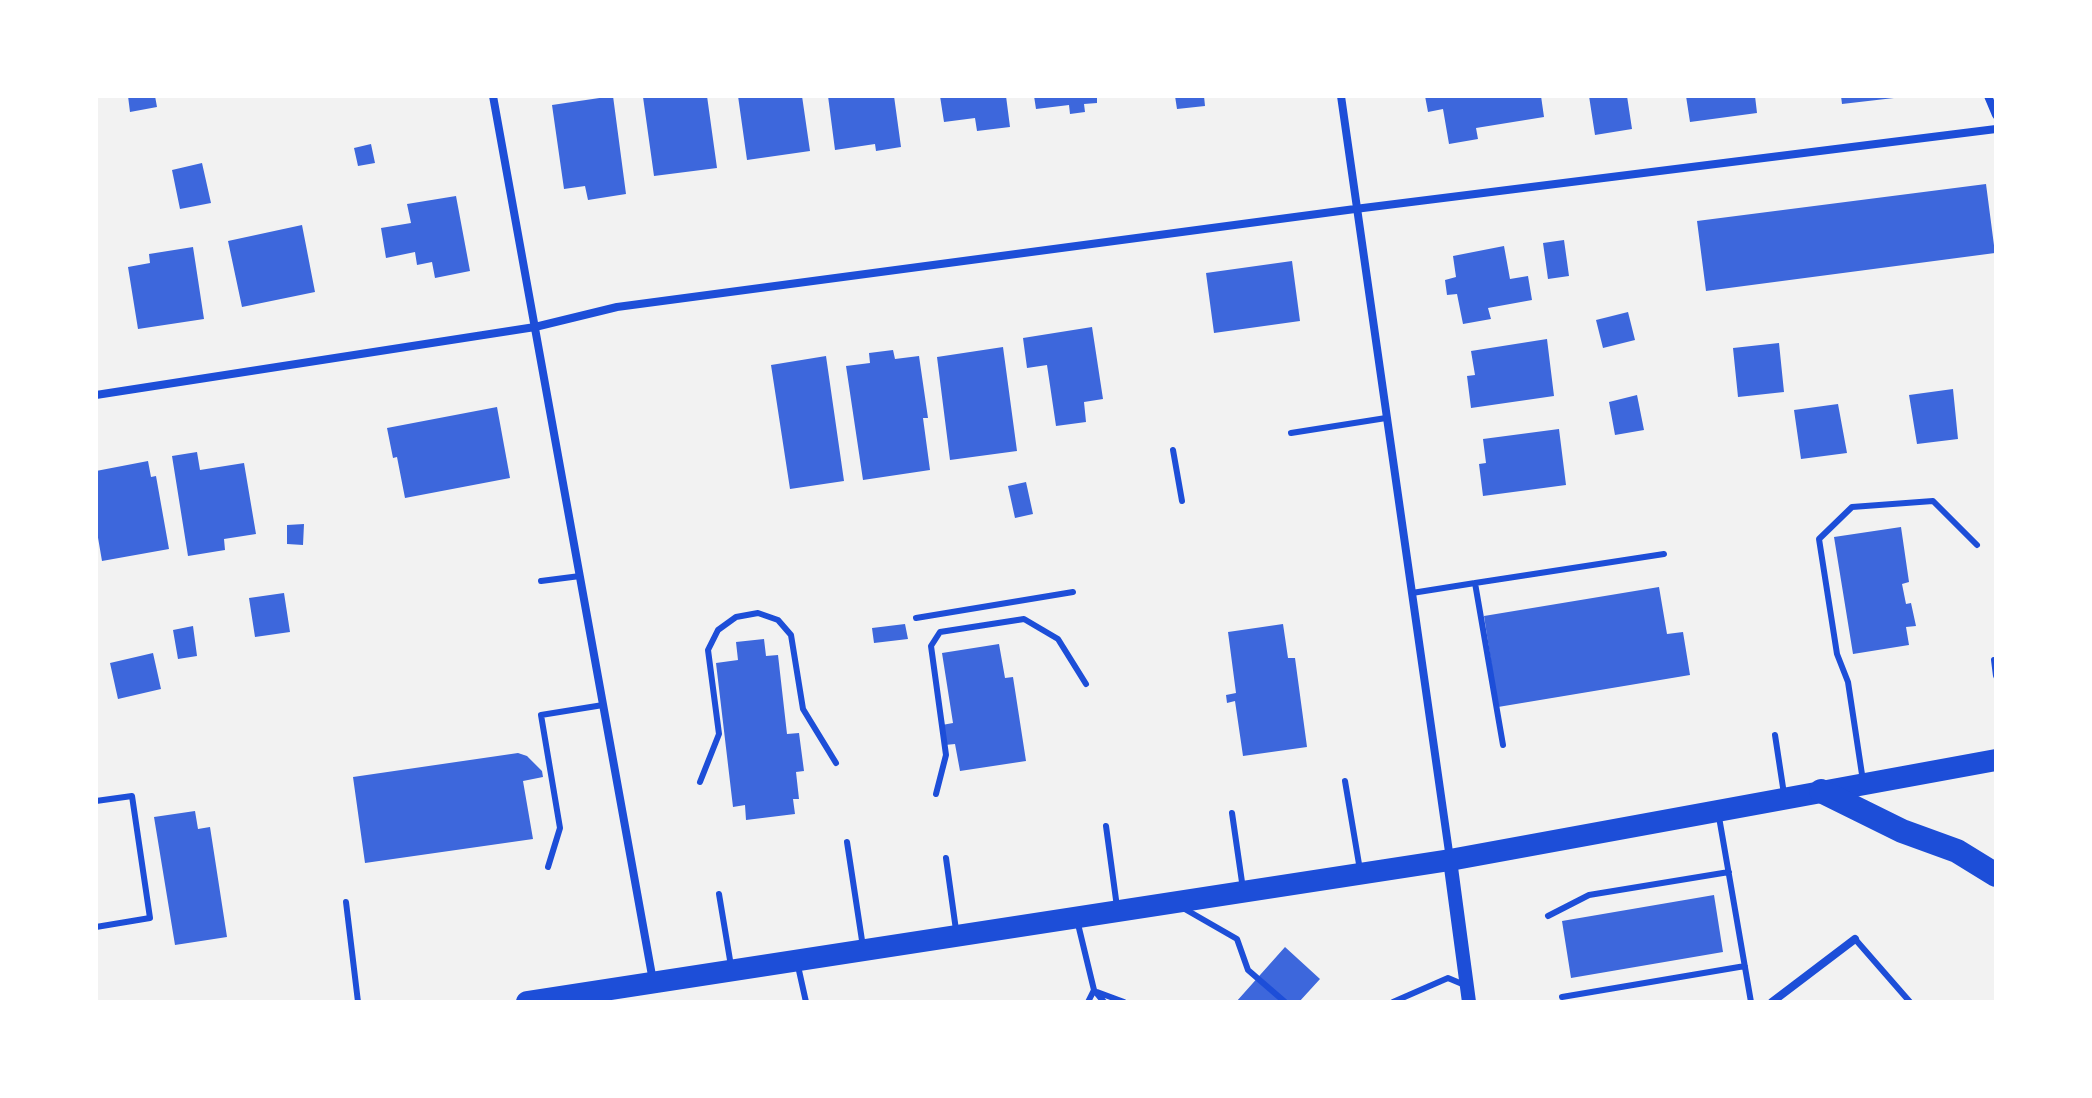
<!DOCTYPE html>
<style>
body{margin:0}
#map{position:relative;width:2092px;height:1098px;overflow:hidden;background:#f2f2f2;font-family:Georgia,serif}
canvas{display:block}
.frame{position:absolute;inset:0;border:98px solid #fff;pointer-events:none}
</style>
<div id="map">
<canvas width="2092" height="1098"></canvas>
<div class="frame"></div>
</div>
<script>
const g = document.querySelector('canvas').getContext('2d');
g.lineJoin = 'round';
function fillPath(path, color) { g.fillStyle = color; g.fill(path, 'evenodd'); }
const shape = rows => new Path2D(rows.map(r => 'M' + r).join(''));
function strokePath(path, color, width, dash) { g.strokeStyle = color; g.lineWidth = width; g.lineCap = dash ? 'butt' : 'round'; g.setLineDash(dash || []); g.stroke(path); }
const building = shape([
 [128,96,155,96,157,107,130,112],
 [613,96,626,194,588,200,585,186,564,189,552,105],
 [707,96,717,168,654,176,643,97],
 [738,96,802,96,810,151,747,160],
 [828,96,894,96,901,147,876,151,875,144,835,150],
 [940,96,1006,96,1010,127,977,131,975,118,944,122],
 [1034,96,1097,96,1097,103,1084,104,1085,112,1070,114,1069,105,1036,109],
 [1175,96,1204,96,1205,106,1177,109],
 [1425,96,1541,96,1544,117,1476,128,1478,139,1449,144,1443,109,1428,112],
 [1589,96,1627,96,1632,129,1595,135],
 [1686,96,1755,96,1757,113,1690,122],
 [1841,96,1894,96,1894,98,1842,104],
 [371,144,375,163,358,166,354,148],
 [202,163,211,203,180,209,172,170],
 [1986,184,1995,253,1706,291,1697,221],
 [456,196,470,271,435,278,432,262,417,265,415,252,386,258,381,228,411,223,407,204],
 [302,225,315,292,242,307,228,241],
 [1564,240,1569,276,1548,279,1543,243],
 [1504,246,1510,279,1528,276,1532,300,1488,308,1491,319,1463,324,1457,294,1447,295,1445,280,1456,277,1453,256],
 [193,247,204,319,138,329,128,267,150,263,149,254],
 [1292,261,1300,321,1214,333,1206,273],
 [1628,312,1635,340,1603,348,1596,320],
 [1092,327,1103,399,1084,402,1086,422,1056,426,1047,365,1027,368,1023,338],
 [1547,339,1554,396,1471,408,1467,376,1475,375,1471,351],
 [1779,343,1784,392,1738,397,1733,348],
 [1003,347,1017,451,950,460,937,357],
 [893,350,895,359,919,356,928,418,923,418,930,470,863,480,846,366,870,363,869,353],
 [826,356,844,481,790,489,771,365],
 [1953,389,1958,439,1917,444,1909,395],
 [1637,395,1644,430,1615,435,1609,402],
 [1838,404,1847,453,1801,459,1794,410],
 [497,407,510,478,405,498,397,457,393,458,387,428],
 [1559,429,1566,485,1483,496,1479,464,1486,463,1483,439],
 [197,452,200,470,244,463,256,534,224,539,225,550,188,556,172,456],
 [148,461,151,477,156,476,169,549,102,561,96,526,96,471],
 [1026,482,1033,514,1015,518,1008,486],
 [304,524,303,545,287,544,287,525],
 [1901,527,1909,582,1902,584,1906,604,1911,603,1916,626,1906,627,1909,645,1853,654,1834,537],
 [1659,587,1667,634,1683,632,1690,675,1498,707,1484,616],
 [284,593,290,632,255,637,249,598],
 [905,624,908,639,874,643,872,628],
 [1283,624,1288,658,1295,658,1307,747,1243,756,1235,701,1227,703,1226,695,1236,693,1228,632],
 [193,626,197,656,178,659,173,630],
 [764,639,766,656,778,655,787,734,799,733,804,771,796,772,799,799,793,799,795,814,746,820,745,805,733,807,716,663,738,660,736,642],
 [999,644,1005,678,1013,677,1026,761,960,771,955,744,945,745,942,725,953,723,942,653],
 [153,653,161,689,118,699,110,663],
 [518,753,527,756,542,771,543,777,523,781,533,839,365,863,353,777],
 [195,811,198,829,210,827,227,937,175,945,154,817],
 [1714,895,1723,952,1571,978,1562,921],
 [1285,947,1320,979,1299,1002,1236,1002]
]);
const service = shape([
 [1291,433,1386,418],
 [1173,450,1182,501],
 [541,581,580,576],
 [1412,593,1475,583],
 [916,618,1073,592],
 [1994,660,1996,676],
 [1775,735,1784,794],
 [1503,745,1475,583,1664,554],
 [1345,781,1360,870],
 [1863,781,1848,682,1837,654,1819,539,1852,507,1933,501,1977,545],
 [700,782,719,734,708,650,718,630,736,617,758,613,778,620,791,635,803,709,836,763],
 [936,794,946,755,931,646,940,632,1024,619,1058,639,1086,684],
 [96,801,132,796,150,918,96,927],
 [1232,813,1243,889],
 [1719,817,1751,1002],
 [1106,826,1117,907],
 [847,842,863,947],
 [946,858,956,930],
 [548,867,560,828,541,715,603,705],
 [719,894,731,966],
 [346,902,358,1002],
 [1183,908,1237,939,1248,970,1285,1002],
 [1548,916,1589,895,1729,872],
 [1078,924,1094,990,1104,1002],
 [1855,939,1910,1002],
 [798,966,806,1002],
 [1097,992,1124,1002],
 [1562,997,1745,966],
 [1088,1002,1094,990],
 [1393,1002,1448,978,1467,986]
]);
const minor = shape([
 [493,96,653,981],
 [1341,96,1450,859],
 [1988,96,1996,115],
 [96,395,535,327,617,307,1355,209,1996,129],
 [1772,1002,1855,939]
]);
const tertiary = shape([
 [1450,860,1469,1002]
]);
const trunk = shape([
 [527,1002,1450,860,1996,760]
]);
const motorway = shape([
 [1821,791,1902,831,1957,851,1996,875]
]);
fillPath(building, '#3d67dc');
strokePath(service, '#1d4ed8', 6);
strokePath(minor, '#1d4ed8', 8);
strokePath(tertiary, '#1d4ed8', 14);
strokePath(trunk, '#1d4ed8', 22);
strokePath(motorway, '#1d4ed8', 24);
</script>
